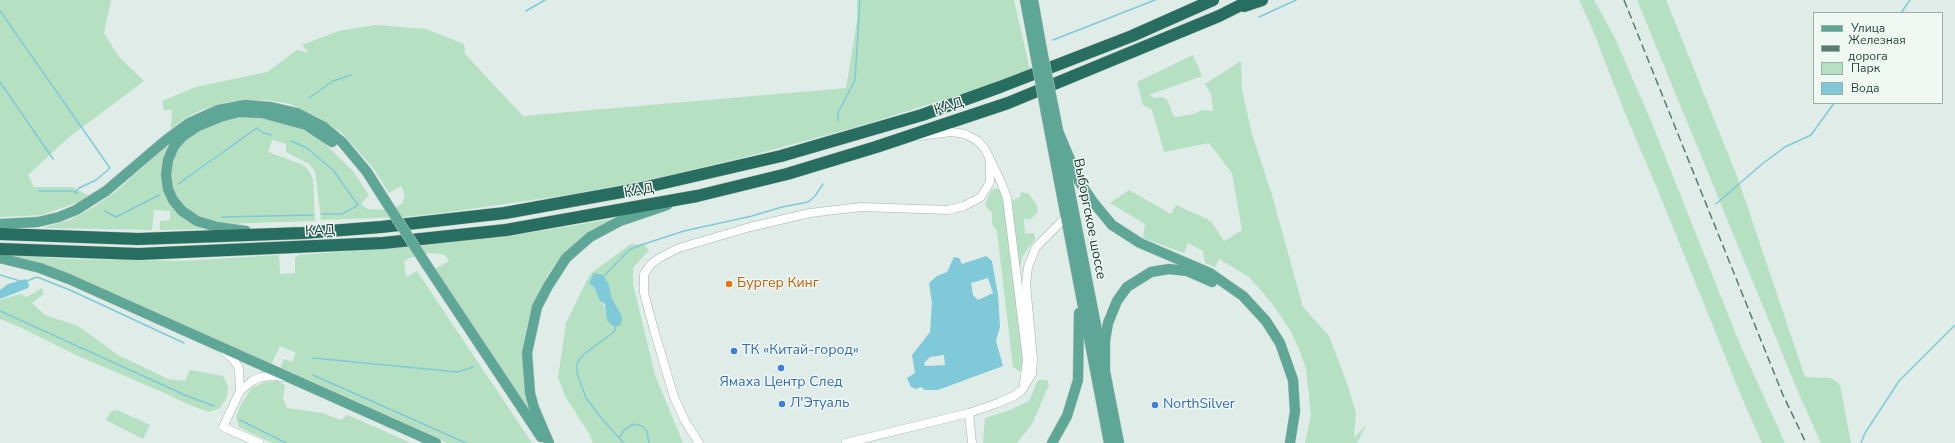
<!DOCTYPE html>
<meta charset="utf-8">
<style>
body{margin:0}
#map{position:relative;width:1955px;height:443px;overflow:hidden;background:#dfece7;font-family:"Nunito Sans",sans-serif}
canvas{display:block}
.legend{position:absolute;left:1813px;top:12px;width:130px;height:92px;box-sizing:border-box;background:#f0f8f4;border:1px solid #9caea8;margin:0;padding:5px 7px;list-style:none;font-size:12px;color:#1e3e36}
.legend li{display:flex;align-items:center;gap:8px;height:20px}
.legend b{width:20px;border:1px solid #9caea8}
</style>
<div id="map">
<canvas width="1955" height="443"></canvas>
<ul class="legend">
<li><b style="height:5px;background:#5ea796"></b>Улица</li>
<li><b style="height:5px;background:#587a72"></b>Железная дорога</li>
<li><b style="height:11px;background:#b5e0c2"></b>Парк</li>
<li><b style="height:11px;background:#80c9d8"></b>Вода</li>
</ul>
</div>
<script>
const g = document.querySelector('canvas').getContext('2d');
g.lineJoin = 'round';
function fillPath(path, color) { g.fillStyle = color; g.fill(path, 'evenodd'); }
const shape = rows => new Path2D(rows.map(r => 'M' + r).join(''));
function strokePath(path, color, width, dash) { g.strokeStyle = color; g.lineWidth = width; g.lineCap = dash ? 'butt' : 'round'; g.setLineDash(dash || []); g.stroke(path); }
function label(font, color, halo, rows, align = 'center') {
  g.font = font + ' "Nunito Sans",sans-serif'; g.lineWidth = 3; g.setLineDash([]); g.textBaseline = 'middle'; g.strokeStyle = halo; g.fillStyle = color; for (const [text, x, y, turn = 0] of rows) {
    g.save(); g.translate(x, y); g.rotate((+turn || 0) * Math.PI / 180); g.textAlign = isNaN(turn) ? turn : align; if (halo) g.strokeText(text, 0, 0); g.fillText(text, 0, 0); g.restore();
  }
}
const green = shape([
 [0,0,111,0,104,33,118,56,144,81,68,138,28,175,34,187,72,187,89,196,78,202,42,215,0,217],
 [857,0,1014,0,1030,70,978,89,853,128,745,157,658,178,573,194,450,212,404,217,321,220,315,171,309,164,286,152,286,144,272,140,268,152,298,163,306,167,310,173,313,179,315,221,220,224,201,218,185,208,176,197,171,182,171,167,176,151,185,139,198,130,216,123,237,116,250,116,291,124,322,141,352,170,369,195,361,204,368,209,389,210,402,204,405,195,401,186,389,193,373,168,341,132,317,117,290,104,267,100,227,102,199,111,184,119,171,129,172,110,164,110,162,101,196,87,267,72,297,50,309,53,302,45,339,31,375,25,426,29,464,44,465,54,523,116,846,88,857,21],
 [1579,0,1594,0,1614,36,1651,121,1739,342,1785,443,1762,443,1742,398,1664,205,1625,113,1592,28],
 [1637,0,1666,0,1737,176,1805,377,1831,378,1840,385,1851,443,1821,443,1799,394],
 [1193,55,1202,76,1149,95,1154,98,1163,97,1168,101,1173,115,1176,117,1194,114,1202,110,1213,111,1211,94,1205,84,1241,61,1242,90,1252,134,1272,195,1303,307,1329,336,1348,386,1356,413,1354,438,1366,425,1357,443,1305,443,1311,415,1306,369,1299,349,1290,330,1271,302,1249,277,1219,259,1215,267,1205,263,1203,251,1188,243,1184,253,1143,238,1145,224,1110,203,1129,190,1171,214,1176,205,1211,221,1224,241,1242,230,1232,173,1209,143,1164,152,1152,110,1143,105,1137,82],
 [177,137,167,152,169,203,180,216,192,224,208,229,160,230,160,221,170,220,170,211,154,210,152,230,42,228,70,220,92,208,114,193],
 [997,188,1000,191,1004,201,1012,266,1023,364,1020,372,1013,367,997,231,992,224,992,213,985,205,991,190],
 [1021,192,1029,194,1037,206,1038,212,1030,220,1024,218,1025,234,1034,233,1035,239,1022,257,1019,271,1011,201,1020,197],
 [618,218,568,250,549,272,540,290,530,314,526,330,523,354,524,381,531,416,435,269,449,261,446,256,441,254,428,253,409,258,404,262,406,277,417,271,532,443,447,443,280,368,284,359,292,362,296,353,280,346,271,365,14,258,14,255,67,259,182,261,279,255,280,274,295,273,295,258,299,255,392,248,529,233],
 [631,244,645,245,649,250,633,268,633,284,655,375,683,443,593,443,590,435,565,396,558,377,566,323,590,274],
 [591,283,609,285,612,299,621,314,607,311],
 [42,288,44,294,32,303,45,315,78,326,118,355,168,379,185,381,190,370,223,376,228,386,227,397,220,408,209,412,187,404,160,391,76,355,24,329,0,319,0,300,20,294,27,297],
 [1038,380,1047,380,1049,385,1032,424,1017,443,983,443,985,418,1010,410,1029,401],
 [278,381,285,385,283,399,287,408,322,413,341,420,348,415,411,443,272,443,239,427,236,417,241,404,252,388,265,382],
 [117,410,150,425,143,439,106,420,111,411]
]);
const water = shape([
 [986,256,992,261,998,295,1000,327,996,341,1003,366,938,390,925,390,921,387,916,389,911,387,907,378,915,373,912,355,930,332,932,303,929,283,937,276,947,272,954,257,959,258,962,264],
 [988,278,993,293,978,300,973,295,971,283],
 [944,355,945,365,925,366,924,363,930,357],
 [594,273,603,275,609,285,612,299,621,314,622,320,620,326,613,326,607,320,605,304,600,301,594,287,589,283],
 [26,279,29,285,28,288,0,299,0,290,8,284]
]);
const stream = shape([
 [0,11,110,168,96,180,79,188,75,192],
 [526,11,545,0],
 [1901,13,1910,0],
 [1259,17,1296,0],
 [1053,40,1155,0],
 [0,82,53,159],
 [309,98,333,81,351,75],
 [838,121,838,113,855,80,860,0],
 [291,141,307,148,333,170,358,205,342,214,322,214],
 [178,184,257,128,263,133,271,135],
 [39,191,71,191,77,193],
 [1716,204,1762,164,1785,147,1811,135,1834,103],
 [105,211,116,217,159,195],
 [222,217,313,215],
 [0,275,20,281],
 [603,277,629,250,641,245,684,231,752,216,782,207,808,202,815,196,823,184],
 [27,281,37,277,70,290,184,343],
 [0,311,185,395,214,406],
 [616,325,614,332,583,355,577,363,577,373,586,398,598,414,619,438,625,429,634,424,642,426,647,431,649,443],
 [313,358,458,372,473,367],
 [313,375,466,443],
 [240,420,286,443],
 [619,438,624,443],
 [1861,443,1865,433,1899,381,1955,325]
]);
const minor = shape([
 [920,136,951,132,965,134,978,141,985,149,1001,182,1007,198,1027,360,1024,383],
 [222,349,233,359,239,368,240,391],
 [969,413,972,443],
 [259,443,223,427,240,391,252,381,261,377,273,376,283,377],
 [699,443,685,421,674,397,654,330,644,293,644,274,651,264,661,257,679,248,750,227,810,213,861,207,948,210,964,206,981,197,990,182,990,160],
 [846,443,969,413,998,403,1014,396,1022,390,1032,374,1033,359,1026,284,1028,267,1036,247,1066,217]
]);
const major = shape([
 [1025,0,1035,53],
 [1033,0,1042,50],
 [1054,110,1119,443],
 [1046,113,1109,443],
 [1058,131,1079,181,1093,202,1112,225,1140,243,1210,273,1243,296,1266,321,1280,343,1293,380,1295,411,1290,443],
 [0,224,38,222,59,217,76,210,106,191,166,140,189,123,218,110,245,105,271,107,297,113,324,127,342,142,367,172,386,202],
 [246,231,217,227,197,221,182,211,173,200,168,189,166,175,168,160,174,146,183,136,198,126,220,117,239,112,262,113,306,125,332,142],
 [0,258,40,268,69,279,436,443],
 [426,264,541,437],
 [1105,378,1105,341,1108,323,1117,301,1127,287,1151,272,1169,269,1187,271,1212,282],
 [549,443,534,408,530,393,527,353,537,307,548,286,566,258,590,237,620,221,667,205],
 [1052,443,1067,416,1078,380,1079,313]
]);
const highway = shape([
 [1244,6,1262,0],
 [0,234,138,239,303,233,381,227,505,213,638,189,781,156,922,115,1000,87,1132,36,1213,0],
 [0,249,139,254,383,243,506,230,697,196,787,174,876,147,1008,103,1219,16,1251,0]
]);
const rail = shape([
 [1624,0,1783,395,1806,443]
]);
const majorBridge = shape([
 [1042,50,1054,110],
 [1035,53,1046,113],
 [386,202,426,264]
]);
const markers = [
 [729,284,4,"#e8710a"],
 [734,351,4,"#3f7fe0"],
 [781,368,4,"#3f7fe0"],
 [782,404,4,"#3f7fe0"],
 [1155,405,4,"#3f7fe0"]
];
const streetNames = [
 ["КАД",949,107,-18],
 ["КАД",639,191,-10],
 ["Выборгское шоссе",1089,219,79],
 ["КАД",320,231,-3]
];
const foodNames = [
 ["Бургер Кинг",737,284]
];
const shopNames = [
 ["ТК «Китай-город»",742,351],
 ["Ямаха Центр След",781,383,"center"],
 ["Л'Этуаль",790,404],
 ["NorthSilver",1163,405]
];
fillPath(green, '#b5e0c2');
fillPath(water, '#80c9d8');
strokePath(stream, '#80c9d8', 1.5);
strokePath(minor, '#a1b4ae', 9);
strokePath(major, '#c0c9c7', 11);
strokePath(highway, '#c0c9c7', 13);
strokePath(minor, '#fff', 8);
strokePath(major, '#5ea796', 10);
strokePath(highway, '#276e60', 12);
strokePath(rail, '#587a72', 1.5, [8, 4]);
strokePath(majorBridge, '#c0c9c7', 11, []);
strokePath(majorBridge, '#5ea796', 10);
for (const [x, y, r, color] of markers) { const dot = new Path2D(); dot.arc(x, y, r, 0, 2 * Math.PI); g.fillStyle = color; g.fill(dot); strokePath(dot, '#f0f8f4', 1.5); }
label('14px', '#1e3e36', '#f0f8f4', streetNames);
label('14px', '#c56008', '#f0f8f4', foodNames, 'left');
label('14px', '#366cbe', '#f0f8f4', shopNames, 'left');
</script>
